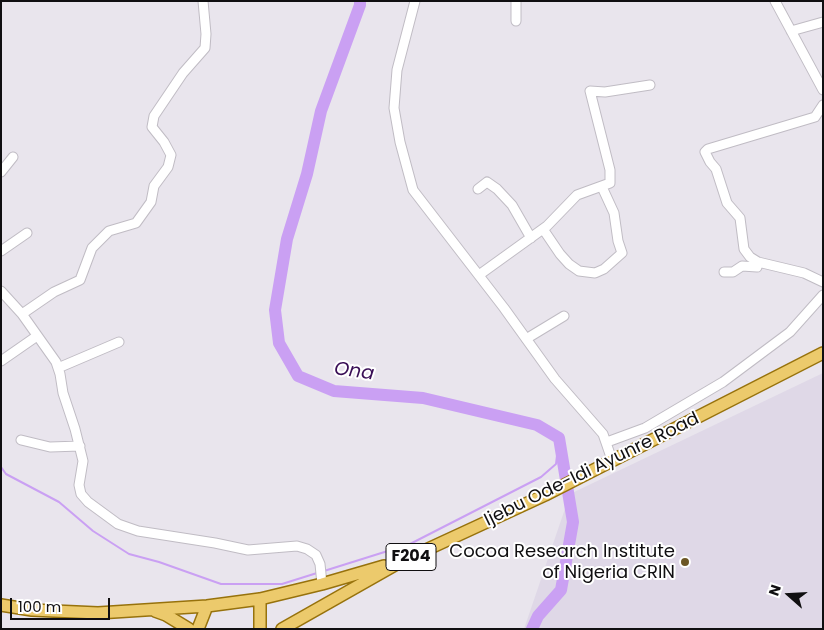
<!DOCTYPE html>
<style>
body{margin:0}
#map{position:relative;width:824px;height:630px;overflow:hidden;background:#e9e5ed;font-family:Poppins,sans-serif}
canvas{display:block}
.frame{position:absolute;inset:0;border:2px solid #100f11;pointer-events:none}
.north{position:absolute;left:764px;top:570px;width:50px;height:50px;-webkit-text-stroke:4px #fff;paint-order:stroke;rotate:289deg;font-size:14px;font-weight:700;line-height:20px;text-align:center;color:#100f11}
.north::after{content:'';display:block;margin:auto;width:18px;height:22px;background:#100f11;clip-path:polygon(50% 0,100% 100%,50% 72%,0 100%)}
.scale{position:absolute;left:10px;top:598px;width:100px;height:22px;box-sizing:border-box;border:2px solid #100f11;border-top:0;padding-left:6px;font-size:15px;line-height:18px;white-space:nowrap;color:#100f11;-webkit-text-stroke:4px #fff;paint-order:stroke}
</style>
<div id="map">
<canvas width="824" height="630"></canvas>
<div class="frame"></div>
<div class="north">N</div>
<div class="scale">100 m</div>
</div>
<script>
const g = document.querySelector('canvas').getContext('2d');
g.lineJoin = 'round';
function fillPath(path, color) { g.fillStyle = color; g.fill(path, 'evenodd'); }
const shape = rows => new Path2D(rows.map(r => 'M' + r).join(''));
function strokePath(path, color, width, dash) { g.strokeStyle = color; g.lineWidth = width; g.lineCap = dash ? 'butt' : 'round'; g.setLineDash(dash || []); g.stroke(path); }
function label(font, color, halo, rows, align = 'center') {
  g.font = font + ' Poppins,sans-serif'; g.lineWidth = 4; g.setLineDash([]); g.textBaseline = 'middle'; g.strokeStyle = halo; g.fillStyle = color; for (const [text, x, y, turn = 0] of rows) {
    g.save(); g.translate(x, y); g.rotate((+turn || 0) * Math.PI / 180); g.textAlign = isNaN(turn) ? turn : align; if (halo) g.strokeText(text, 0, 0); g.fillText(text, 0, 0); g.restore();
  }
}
const built = shape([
 [823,373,823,629,524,629,570,494]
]);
const stream = shape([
 [1,467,6,474,59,502,93,531,129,554,159,562,221,584,282,584,317,573],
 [324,571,410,544,541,477,556,464,559,438]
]);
const river = shape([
 [360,1,360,5,321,111,307,174,287,239,275,310,279,343,298,376,334,391,423,398,537,425,559,438,573,522,561,590,538,616,532,629]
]);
const minor = shape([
 [415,1,397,70,394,108,400,142,413,190,504,308,555,379,603,434,612,460],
 [775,1,823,90],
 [516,21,516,1],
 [791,31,823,22],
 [823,105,815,117,708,149,705,152,710,162,716,169,727,203,740,218,744,249,750,257,758,262,804,273,823,282],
 [1,172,13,157],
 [478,189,487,182,497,189,512,205,531,238],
 [543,229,560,254,569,264,579,271,595,273,604,269,622,253,618,241,614,213,602,187],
 [1,251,27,233],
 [724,272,733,272,742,266,757,267,758,262],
 [479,275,547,226,577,195,610,183,610,170,590,91,605,92,650,85],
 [1,291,22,314,56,362,60,374,63,393,75,429,83,461,79,485,81,494,88,502,118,524,138,531,215,543,248,550,297,546,307,549,316,555,320,564,322,584],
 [22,314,54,292,80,280,92,248,109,231,136,223,151,202,154,186,168,167,171,155,164,142,152,127,154,116,183,73,205,48,206,34,203,1],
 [526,339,564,316],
 [1,361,37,336],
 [58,368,119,342],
 [21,440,50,447,80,446],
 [607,442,645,428,723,382,790,332,823,295]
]);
const major = shape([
 [260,599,260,629],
 [1,605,32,610,98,613,207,606,260,599,322,584,384,566],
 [155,611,166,615,189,629],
 [198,629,207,606],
 [282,629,402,561,545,495,823,353]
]);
const markers = [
 [685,562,5,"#6c5625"]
];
const shields = [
 [411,557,50]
];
const shieldNames = [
 ["F204",411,557]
];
const streetNames = [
 ["Ijebu Ode-Idi Ayunre Road",592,470,-26]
];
const poiNames = [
 ["Cocoa Research Institute",675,552],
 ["of Nigeria CRIN",675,573]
];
const waterNames = [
 ["Ona",354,372,8]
];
fillPath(built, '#dfd8e7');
strokePath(stream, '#caa0f3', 2);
strokePath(river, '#caa0f3', 12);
strokePath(minor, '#c0bcc4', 11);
strokePath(major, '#97720c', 14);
strokePath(minor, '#fff', 9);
strokePath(major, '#ecca6c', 11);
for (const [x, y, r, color] of markers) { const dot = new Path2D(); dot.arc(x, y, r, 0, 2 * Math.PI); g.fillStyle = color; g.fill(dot); strokePath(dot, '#fff', 2); }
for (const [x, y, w] of shields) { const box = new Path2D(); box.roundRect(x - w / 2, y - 13.5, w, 27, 4); g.fillStyle = '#fff'; g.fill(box); strokePath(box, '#100f11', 1); }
label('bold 16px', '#100f11', null, shieldNames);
label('18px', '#100f11', '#fff', streetNames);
label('18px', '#100f11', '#fff', poiNames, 'right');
label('italic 19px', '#390e56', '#fff', waterNames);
</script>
